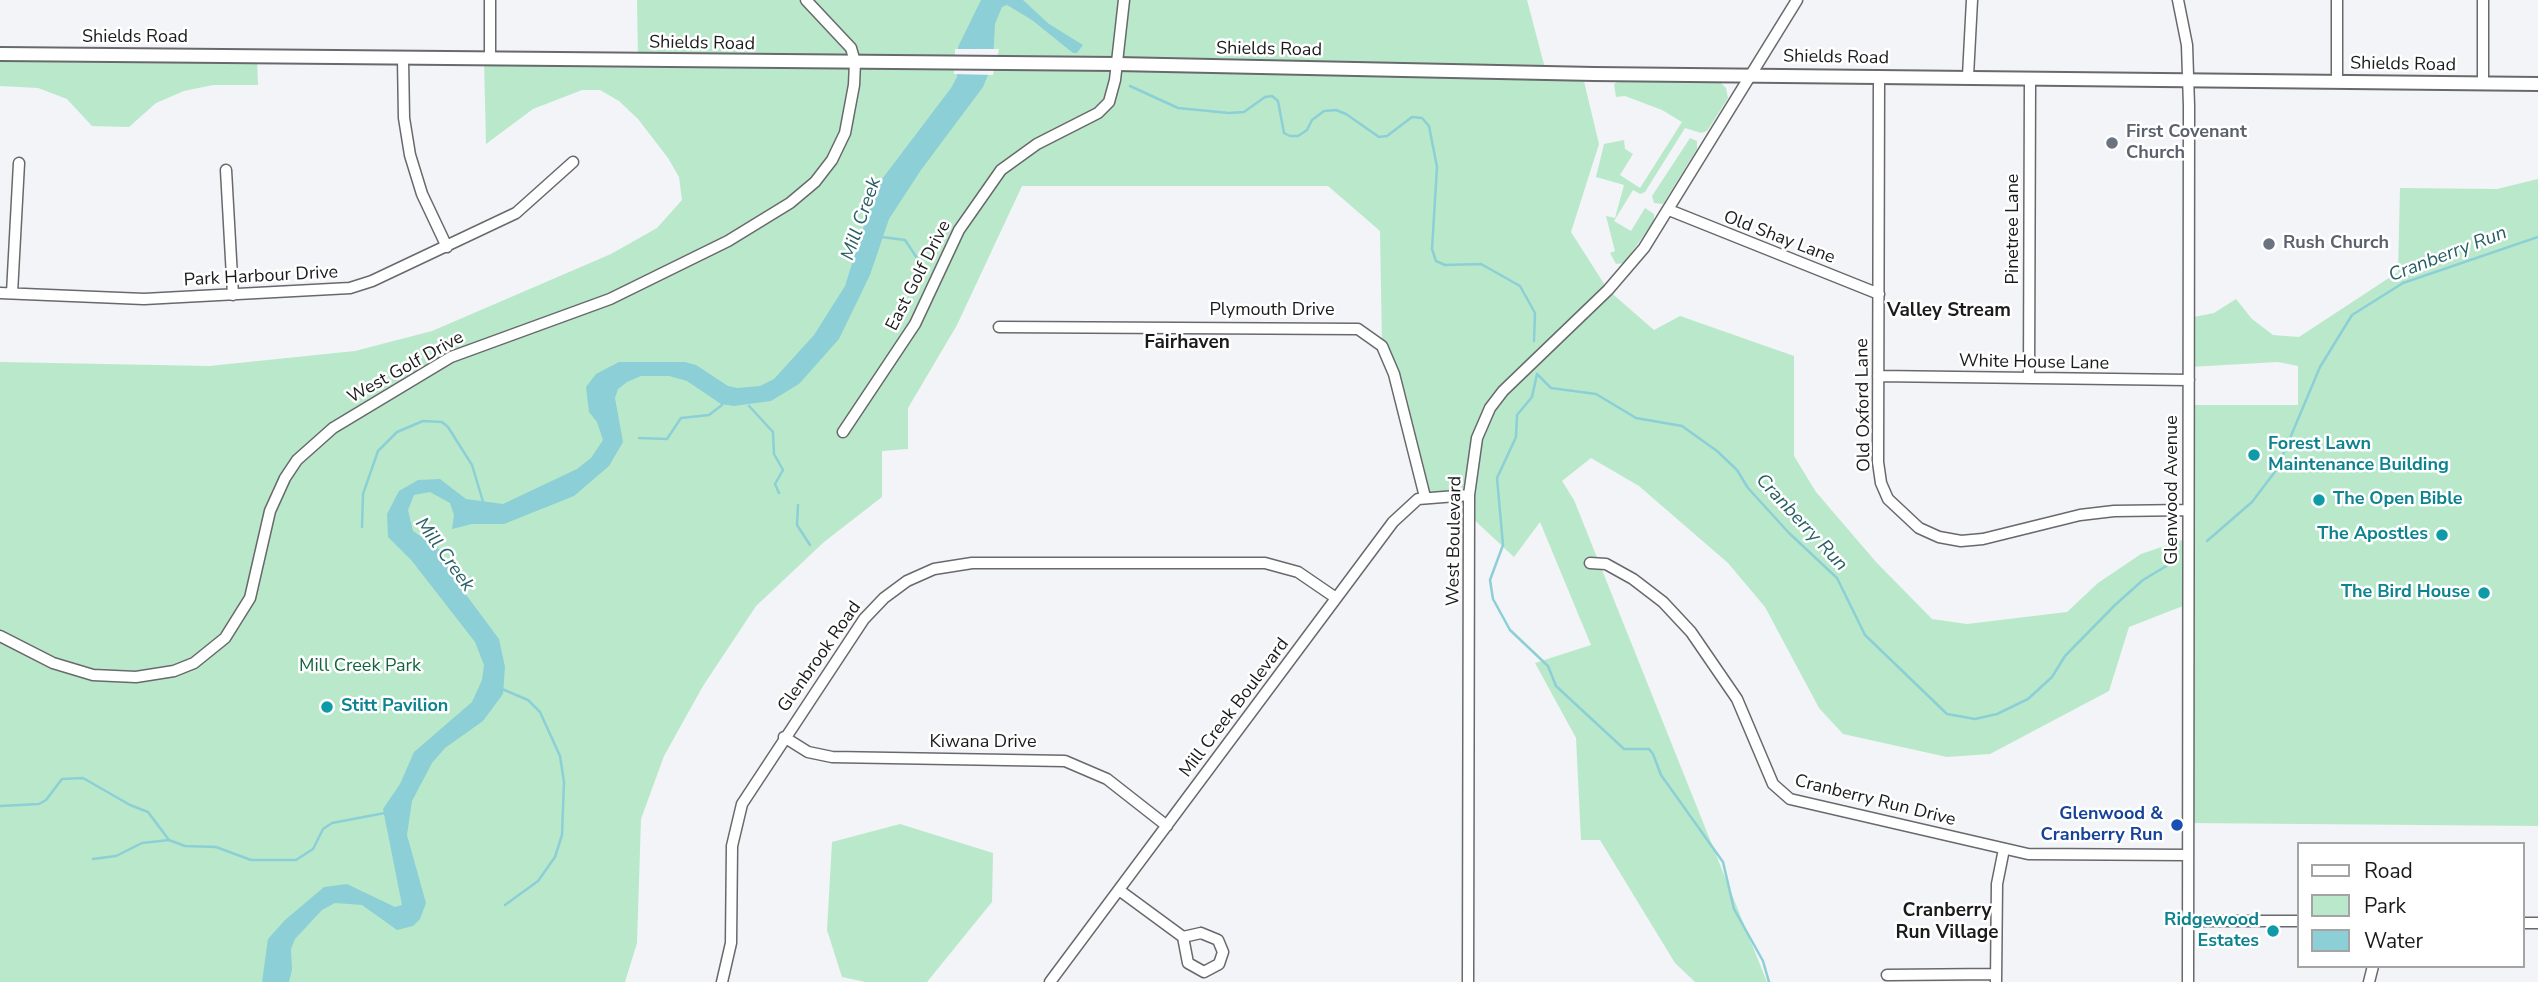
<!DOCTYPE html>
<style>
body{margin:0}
#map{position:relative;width:2538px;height:982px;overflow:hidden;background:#f2f4f7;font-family:"Nunito Sans",sans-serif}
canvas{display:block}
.legend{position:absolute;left:2297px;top:842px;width:228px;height:126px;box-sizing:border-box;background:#fff;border:2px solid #a4a4a4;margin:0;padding:9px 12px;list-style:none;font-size:21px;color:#1b1b1c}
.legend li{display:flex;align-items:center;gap:14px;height:35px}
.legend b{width:35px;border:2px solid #a4a4a4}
</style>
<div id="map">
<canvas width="2538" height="982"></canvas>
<ul class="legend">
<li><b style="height:9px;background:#fff"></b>Road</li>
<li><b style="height:19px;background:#b9e9ca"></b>Park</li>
<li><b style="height:19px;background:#8ccfd6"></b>Water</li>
</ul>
</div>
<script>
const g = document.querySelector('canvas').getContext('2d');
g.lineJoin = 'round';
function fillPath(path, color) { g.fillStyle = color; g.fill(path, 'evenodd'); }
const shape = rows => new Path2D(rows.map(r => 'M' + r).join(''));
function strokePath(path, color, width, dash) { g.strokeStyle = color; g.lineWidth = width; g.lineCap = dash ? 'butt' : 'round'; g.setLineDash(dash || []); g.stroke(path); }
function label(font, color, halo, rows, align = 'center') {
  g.font = font + ' "Nunito Sans",sans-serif'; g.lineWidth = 5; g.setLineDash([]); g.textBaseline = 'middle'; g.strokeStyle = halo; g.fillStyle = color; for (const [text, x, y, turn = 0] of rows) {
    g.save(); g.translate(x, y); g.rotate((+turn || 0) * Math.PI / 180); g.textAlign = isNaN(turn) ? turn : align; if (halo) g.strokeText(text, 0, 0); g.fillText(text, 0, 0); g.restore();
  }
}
const green = shape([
 [637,0,1527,0,1546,72,1582,73,1599,144,1571,232,1608,290,1654,330,1680,316,1794,356,1794,456,1816,492,1876,562,1932,619,1967,624,2067,612,2098,583,2141,554,2188,538,2189,405,2298,405,2298,366,2278,362,2189,367,2189,318,2214,313,2236,299,2252,319,2273,335,2299,337,2398,272,2400,188,2497,189,2538,179,2538,826,2188,823,2188,604,2129,627,2109,691,1990,754,1947,757,1843,734,1819,708,1765,607,1728,563,1639,486,1591,458,1562,481,1574,500,1767,982,1695,982,1675,963,1600,840,1581,840,1576,738,1535,663,1591,645,1540,522,1514,557,1470,516,1469,495,1425,497,1382,346,1380,231,1328,186,1022,186,957,325,908,408,908,449,882,451,882,497,824,542,756,606,703,686,664,756,641,819,637,943,625,982,0,982,0,362,209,366,355,351,432,331,611,254,657,228,682,200,679,177,668,158,638,119,619,101,600,90,582,90,533,109,486,144,484,59,638,60],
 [0,54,257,56,258,85,213,85,184,91,156,103,129,127,92,126,67,99,38,88,0,86],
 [1622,79,1719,81,1726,88,1728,98,1707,131,1701,133,1685,128,1645,192,1640,194,1633,190,1614,221,1631,231,1645,208,1654,214,1654,221,1624,263,1616,264,1610,253,1615,251,1606,216,1615,218,1624,185,1596,177,1604,144,1624,140,1625,149,1633,154,1620,175,1640,188,1682,122,1662,110,1625,96,1616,97,1614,84],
 [1690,138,1697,141,1697,149,1663,204,1654,203,1652,196],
 [900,824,993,853,992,902,927,982,865,982,842,977,827,930,832,842]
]);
const water = shape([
 [981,0,1023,0,1049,24,1083,45,1077,53,1073,53,1032,20,1007,5,1002,7,995,24,993,63,983,87,921,170,889,219,870,275,839,339,799,384,771,401,734,406,721,404,687,381,669,376,641,376,627,382,618,389,615,398,623,442,609,466,574,496,504,524,472,524,452,529,454,515,450,503,430,492,414,495,408,510,413,531,439,549,461,588,499,639,505,667,503,694,483,721,445,748,432,763,412,801,407,835,426,903,420,919,413,926,397,930,362,905,335,903,322,910,295,939,291,949,292,970,289,982,262,982,268,939,285,920,324,887,347,884,395,907,402,905,383,809,400,784,414,752,472,702,482,680,484,665,475,642,412,561,388,537,387,514,399,491,418,480,440,479,466,499,503,504,577,469,591,458,603,440,597,422,589,412,586,387,596,374,619,362,685,362,696,365,728,386,737,388,760,386,774,379,814,335,845,286,876,187,951,88,957,77,958,47]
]);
const pier = shape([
 [955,49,999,49,993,75,954,74]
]);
const stream = shape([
 [1130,86,1178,108,1229,113,1244,112,1265,97,1272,96,1278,101,1284,133,1290,136,1298,136,1307,130,1312,120,1324,111,1336,110,1346,114,1379,137,1387,136,1412,117,1422,118,1429,126,1437,167,1432,249,1436,261,1445,265,1481,264,1520,286,1535,313,1534,341],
 [882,237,905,240,921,264],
 [1537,374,1551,388,1596,394,1636,418,1682,426,1717,451,1737,470,1748,488,1789,533,1837,578,1865,635,1947,714,1975,719,1997,714,2028,699,2052,677,2065,656,2115,605,2143,580,2168,565],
 [1537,374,1532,397,1517,415,1516,437,1497,478,1503,545,1490,580,1493,599,1510,630,1548,666,1556,686,1624,749,1649,749,1653,754,1661,775,1723,862,1734,909,1763,961,1769,982],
 [749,406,773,432,774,454,783,470,775,484,779,493],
 [639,438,667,439,681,418,709,415,722,405],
 [798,505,797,525,810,545],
 [362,527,363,494,378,451,397,432,423,421,442,422,448,427,472,465,484,505],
 [2207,541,2252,502,2277,469,2320,367,2352,315,2403,283,2538,237],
 [502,689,528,700,540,712,560,756,564,782,562,835,555,857,538,881,505,905],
 [0,806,39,804,46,800,62,779,83,778,130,805,148,812,169,840],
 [93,859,116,856,142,843,169,840,185,846,216,847,251,860,296,860,313,849,323,829,332,823,385,813]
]);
const minor = shape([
 [2178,0,2187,45,2189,106,2188,982],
 [2337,0,2337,82],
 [2483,0,2483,84],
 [403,59,404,118,410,155,422,194,447,247],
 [490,59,490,0],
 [1879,76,1878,462,1881,483,1888,499,1919,528,1939,537,1961,541,1983,539,2080,515,2114,511,2188,510],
 [1968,76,1972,0],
 [226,170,233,295],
 [1669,210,1879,294],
 [0,293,144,299,350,288,372,281,516,213,573,162],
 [12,293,19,163],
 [999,327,1358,329,1382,346,1394,374,1425,497],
 [1878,376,2189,380],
 [2029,378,2030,79],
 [843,432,915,324,959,230,1001,170,1037,144,1098,113,1109,102,1115,80,1124,0],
 [1590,563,1606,564,1633,579,1663,602,1691,632,1737,699,1773,784,1790,799,2028,854,2188,855],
 [0,636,53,663,93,675,136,677,174,671,194,663,225,638,250,598,270,511,285,478,297,460,333,428,451,357,610,299,728,241,790,203,815,182,832,160,845,133,854,85,855,62,851,48,806,0],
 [784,737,808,752,832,757,1065,761,1107,779,1167,826],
 [1119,890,1183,937],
 [2188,921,2298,921],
 [2522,923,2538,923],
 [1201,933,1218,940,1223,952,1219,964,1204,972,1188,963,1183,937,1201,933],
 [1887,975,1996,974],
 [722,982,731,943,732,846,742,804,864,619,884,598,907,581,934,569,972,563,1265,563,1298,572,1336,598],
 [1050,982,1393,522,1418,499,1469,495],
 [1468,982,1469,495,1477,438,1490,408,1503,391,1608,290,1644,248,1797,0],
 [1996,982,1997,884,2004,849],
 [2369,982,2373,966]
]);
const major = shape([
 [0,54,1117,64,1594,74,2538,84]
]);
const markers = [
 [2112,143,7,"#6b7280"],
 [2269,244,7,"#6b7280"],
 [2254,455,7,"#0f9aa8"],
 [2319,500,7,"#0f9aa8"],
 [2442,535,7,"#0f9aa8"],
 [2484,593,7,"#0f9aa8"],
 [327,707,7,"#0f9aa8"],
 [2177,825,7,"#1a4fb4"],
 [2273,931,7,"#0f9aa8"]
];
const streetNames = [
 ["Shields Road",135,38],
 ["Shields Road",702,44,1],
 ["Shields Road",1269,50,1],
 ["Shields Road",1836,58,1],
 ["Shields Road",2403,65,1],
 ["Pinetree Lane",2014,229,-90],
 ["Old Shay Lane",1779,238,21],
 ["East Golf Drive",919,276,-63],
 ["Park Harbour Drive",261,277,-3],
 ["Plymouth Drive",1272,311],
 ["White House Lane",2034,363,1],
 ["West Golf Drive",406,368,-29],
 ["Old Oxford Lane",1864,405,-91],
 ["Glenwood Avenue",2173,490,-90],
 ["West Boulevard",1455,541,-89],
 ["Glenbrook Road",820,657,-55],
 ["Mill Creek Boulevard",1235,708,-53],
 ["Kiwana Drive",983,743],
 ["Cranberry Run Drive",1875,801,14]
];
const worshipNames = [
 ["First Covenant",2126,133],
 ["Church",2126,154],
 ["Rush Church",2283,244]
];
const cultureNames = [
 ["Forest Lawn",2268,445],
 ["Maintenance Building",2268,466],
 ["The Open Bible",2333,500],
 ["The Apostles",2428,535,"right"],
 ["The Bird House",2470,593,"right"],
 ["Stitt Pavilion",341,707],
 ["Ridgewood",2259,921,"right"],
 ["Estates",2259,942,"right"]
];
const parkNames = [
 ["Mill Creek Park",360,667]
];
const transitNames = [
 ["Glenwood &",2163,815],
 ["Cranberry Run",2163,836]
];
const waterNames = [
 ["Mill Creek",862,219,-71],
 ["Cranberry Run",2448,255,-21],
 ["Cranberry Run",1801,523,47],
 ["Mill Creek",444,555,54]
];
const neighbourhoodNames = [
 ["Valley Stream",1949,311],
 ["Fairhaven",1187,343],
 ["Cranberry",1947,911],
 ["Run Village",1947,933]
];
fillPath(green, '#b9e9ca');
fillPath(water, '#8ccfd6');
fillPath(pier, '#f2f4f7');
strokePath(stream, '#8ccfd6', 2.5);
strokePath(minor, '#68696c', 13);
strokePath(major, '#68696c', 16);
strokePath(minor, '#fff', 10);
strokePath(major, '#fff', 12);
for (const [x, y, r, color] of markers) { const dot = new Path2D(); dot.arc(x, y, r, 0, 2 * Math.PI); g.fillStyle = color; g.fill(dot); strokePath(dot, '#fff', 2.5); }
label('18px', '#1b1b1c', '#fff', streetNames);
label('bold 18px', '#5b616d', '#fff', worshipNames, 'left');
label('bold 18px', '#0d838f', '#fff', cultureNames, 'left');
label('18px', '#13643d', '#fff', parkNames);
label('bold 18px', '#164399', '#fff', transitNames, 'right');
label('italic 19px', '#275f65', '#fff', waterNames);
label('bold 19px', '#1b1b1c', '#fff', neighbourhoodNames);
</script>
